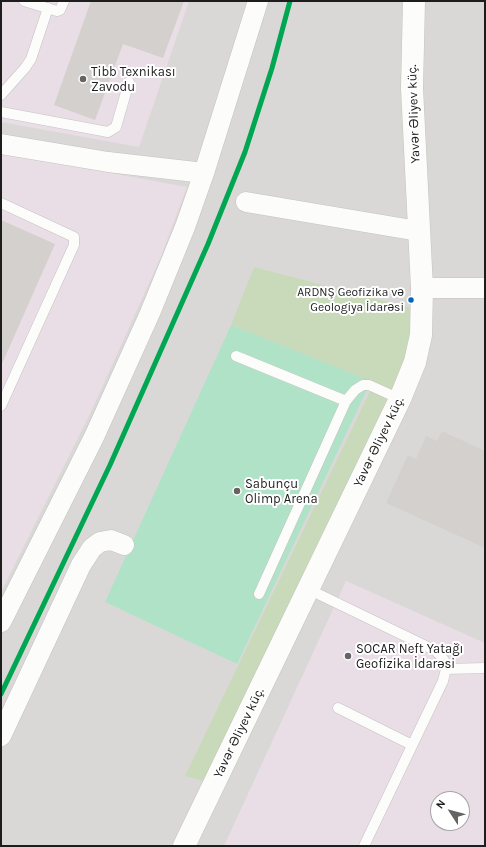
<!DOCTYPE html>
<meta charset="utf-8">
<style>
body{margin:0}
#map{position:relative;width:486px;height:847px;overflow:hidden;background:#ebe8e5;font-family:Karla,sans-serif}
canvas{display:block}
.frame{position:absolute;inset:0;border:2px solid #1d1d1d;pointer-events:none}
.north{position:absolute;left:430px;top:791px;width:40px;height:40px;box-sizing:border-box;background:#fff;border:1px solid #a5a5a5;border-radius:50%;rotate:306deg;font-size:11px;font-weight:700;line-height:16px;text-align:center;color:#1d1d1d}
.north::after{content:'';display:block;margin:auto;width:14px;height:18px;background:#656463;clip-path:polygon(50% 0,100% 100%,50% 72%,0 100%)}
</style>
<div id="map">
<canvas width="486" height="847"></canvas>
<div class="frame"></div>
<div class="north">N</div>
</div>
<script>
const g = document.querySelector('canvas').getContext('2d');
g.lineJoin = 'round';
function fillPath(path, color) { g.fillStyle = color; g.fill(path, 'evenodd'); }
const shape = rows => new Path2D(rows.map(r => 'M' + r).join(''));
function strokePath(path, color, width, dash) { g.strokeStyle = color; g.lineWidth = width; g.lineCap = dash ? 'butt' : 'round'; g.setLineDash(dash || []); g.stroke(path); }
function label(font, color, halo, rows, align = 'center') {
  g.font = font + ' Karla,sans-serif'; g.lineWidth = 4; g.setLineDash([]); g.textBaseline = 'middle'; g.strokeStyle = halo; g.fillStyle = color; for (const [text, x, y, turn = 0] of rows) {
    g.save(); g.translate(x, y); g.rotate((+turn || 0) * Math.PI / 180); g.textAlign = isNaN(turn) ? turn : align; if (halo) g.strokeText(text, 0, 0); g.fillText(text, 0, 0); g.restore();
  }
}
const residential = shape([
 [1,1,485,1,485,846,1,846],
 [438,799,462,799,462,823,438,823]
]);
const industrial = shape([
 [1,1,189,1,139,147,1,122],
 [1,153,187,187,160,259,91,412,1,592],
 [346,581,485,643,485,846,224,846],
 [438,799,462,799,462,823,438,823]
]);
const forest = shape([
 [254,267,411,308,409,343,400,380,207,782,185,776,374,383,231,325]
]);
const pitch = shape([
 [231,325,371,381,237,664,105,602]
]);
const building = shape([
 [91,1,184,1,163,58,123,44,95,120,54,105],
 [1,220,55,244,1,366],
 [442,431,485,451,485,548,386,503,408,455,416,459,426,436,437,441]
]);
const service = shape([
 [24,1,57,11,60,10,64,1],
 [1,95,25,68,31,59,48,8],
 [1,112,108,132,116,127,129,82],
 [1,203,74,237,74,245,1,406],
 [236,356,346,401],
 [308,589,436,651,444,660,446,669,443,681,364,846],
 [259,594,346,401,355,390,363,385,369,385,400,399],
 [446,669,485,668],
 [338,708,412,745]
]);
const minor = shape([
 [1,144,108,162,204,173],
 [246,202,418,231],
 [422,288,485,288],
 [1,622,94,437,150,313,185,227,204,173,258,1],
 [1,736,81,565,92,548,100,542,111,540,124,545]
]);
const tertiary = shape([
 [184,846,400,399,415,362,421,335,422,288,412,88,414,1]
]);
const rail1 = shape([
 [1,694,110,465,208,244,245,152,272,68,290,1]
]);
const markers = [
 [83,79,4,"#656463"],
 [411,300,3.5,"#0065bd"],
 [237,491,4,"#656463"],
 [348,656,4,"#656463"]
];
const busNames = [
 ["ARDNŞ Geofizika vә",404,293],
 ["Geologiya İdarәsi",404,308]
];
const poiNames = [
 ["Tibb Texnikası",91,72],
 ["Zavodu",91,87],
 ["Sabunçu",245,484],
 ["Olimp Arena",245,499],
 ["SOCAR Neft Yatağı",356,649],
 ["Geofizika İdarəsi",356,664]
];
const streetNames = [
 ["Yavər Əliyev küç.",414,114,-92],
 ["Yavər Əliyev küç.",379,442,-64],
 ["Yavər Əliyev küç.",239,733,-64]
];
fillPath(residential, '#dad8d7');
fillPath(industrial, '#e9dde6');
fillPath(forest, '#c9daba');
fillPath(pitch, '#b0e2c8');
fillPath(building, '#d4d0ce');
strokePath(service, '#c4c3c1', 11);
strokePath(minor, '#c4c3c1', 21);
strokePath(tertiary, '#c4c3c1', 23);
strokePath(service, '#fcfcfb', 10);
strokePath(minor, '#fcfcfb', 20);
strokePath(tertiary, '#fcfcfb', 22);
strokePath(rail1, '#00a651', 5);
for (const [x, y, r, color] of markers) { const dot = new Path2D(); dot.arc(x, y, r, 0, 2 * Math.PI); g.fillStyle = color; g.fill(dot); strokePath(dot, '#fff', 1.5); }
label('12px', '#1d1d1d', '#fff', busNames, 'right');
label('13px', '#1d1d1d', '#fff', poiNames, 'left');
label('13px', '#1d1d1d', '#fff', streetNames);
</script>
